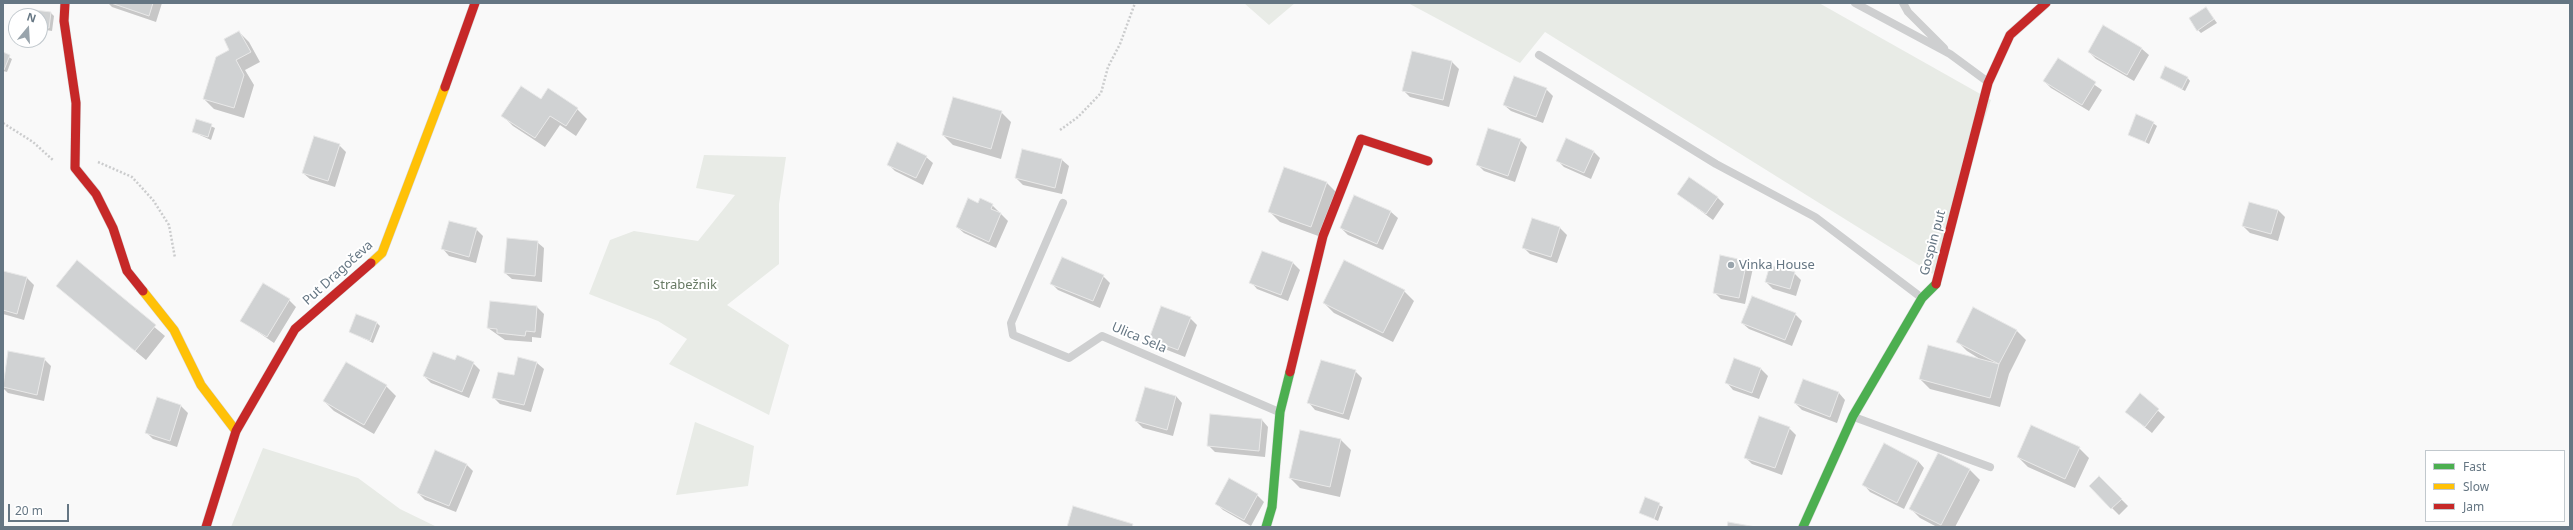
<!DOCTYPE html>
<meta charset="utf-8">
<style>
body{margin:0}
#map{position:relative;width:2573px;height:530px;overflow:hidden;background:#f9f9f9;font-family:"Noto Sans",sans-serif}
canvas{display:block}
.frame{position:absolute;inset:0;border:4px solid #657683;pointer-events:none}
.legend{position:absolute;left:2425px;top:450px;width:140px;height:72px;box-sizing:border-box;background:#fff;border:1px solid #c1c8cd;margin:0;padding:5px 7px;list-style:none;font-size:12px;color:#657683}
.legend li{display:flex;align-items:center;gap:8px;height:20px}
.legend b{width:20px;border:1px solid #c1c8cd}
.north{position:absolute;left:8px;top:8px;width:40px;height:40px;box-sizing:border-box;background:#fff;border:1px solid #c1c8cd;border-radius:50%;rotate:18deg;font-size:11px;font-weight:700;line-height:16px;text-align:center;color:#657683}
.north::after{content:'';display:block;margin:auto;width:14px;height:18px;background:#99a4ac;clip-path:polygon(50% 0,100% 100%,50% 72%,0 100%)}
.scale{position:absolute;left:8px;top:504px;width:61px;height:18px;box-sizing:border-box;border:2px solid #657683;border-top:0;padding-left:5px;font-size:12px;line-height:14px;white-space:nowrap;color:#657683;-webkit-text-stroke:3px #fff;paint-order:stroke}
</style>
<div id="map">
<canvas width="2573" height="530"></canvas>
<div class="frame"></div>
<ul class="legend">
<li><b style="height:5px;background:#4caf50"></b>Fast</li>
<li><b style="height:5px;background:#ffc107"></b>Slow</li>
<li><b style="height:5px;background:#c62828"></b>Jam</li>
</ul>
<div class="north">N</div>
<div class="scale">20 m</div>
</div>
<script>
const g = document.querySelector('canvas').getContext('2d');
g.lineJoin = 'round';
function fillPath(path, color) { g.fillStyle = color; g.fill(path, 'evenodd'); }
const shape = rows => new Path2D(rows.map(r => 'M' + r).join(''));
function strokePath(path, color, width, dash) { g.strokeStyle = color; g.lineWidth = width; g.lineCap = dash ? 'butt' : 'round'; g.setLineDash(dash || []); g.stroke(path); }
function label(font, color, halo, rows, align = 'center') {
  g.font = font + ' "Noto Sans",sans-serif'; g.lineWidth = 4; g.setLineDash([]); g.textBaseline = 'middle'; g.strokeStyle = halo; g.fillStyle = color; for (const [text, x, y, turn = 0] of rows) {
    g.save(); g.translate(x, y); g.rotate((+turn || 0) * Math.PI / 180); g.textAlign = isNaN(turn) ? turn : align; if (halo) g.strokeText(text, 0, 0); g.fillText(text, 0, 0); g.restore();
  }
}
const green = shape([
 [1244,3,1295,3,1269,25],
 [1408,3,1819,3,1991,100,1933,274,1545,32,1520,63],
 [704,155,786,157,779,204,779,264,727,305,789,345,769,415,669,364,687,339,658,321,589,294,610,240,634,231,698,241,735,195,696,188],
 [695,422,754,446,748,486,676,495],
 [263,448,358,478,400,509,437,527,231,527]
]);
const shadow = shape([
 [108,3,162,3,156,22,112,7],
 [2206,8,2217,23,2201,33,2198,30],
 [51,13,54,16,52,31,40,29,40,16,26,16],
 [2104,27,2142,49,2149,55,2134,81,2096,59,2089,52],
 [239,32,249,42,260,62,245,70,254,85,244,118,214,109,204,99],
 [1412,52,1452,62,1459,69,1449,107,1410,97,1403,90],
 [3,54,12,59,7,72,3,71],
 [2058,60,2102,90,2089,111,2051,88,2044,81],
 [2187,77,2190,81,2185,91,2161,78],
 [1546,89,1553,96,1543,123,1511,111,1504,105],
 [549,90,577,109,587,119,576,136,560,125,545,147,513,126,503,116,542,100],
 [1001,112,1011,122,1001,159,953,145,943,135],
 [197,120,215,128,211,140,193,132],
 [2153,123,2157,126,2149,144,2129,134],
 [1520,140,1527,147,1515,182,1484,171,1477,164],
 [339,145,346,152,335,187,310,179,303,173],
 [1593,151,1600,158,1591,179,1564,167,1557,160],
 [926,157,933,163,923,185,895,171,888,164],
 [1062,160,1069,166,1062,194,1023,185,1016,178],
 [1326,182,1336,192,1321,237,1280,222,1270,212],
 [1678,194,1717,197,1724,204,1713,220],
 [978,204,992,205,1008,221,996,248,964,233,957,227],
 [2278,210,2285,217,2278,241,2250,233,2243,226],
 [1391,212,1398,218,1383,250,1348,235,1341,228],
 [1533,219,1560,228,1567,235,1557,263,1530,254,1523,247],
 [476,229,483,236,476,263,449,256,443,249],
 [537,242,544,248,542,282,512,279,505,273],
 [1262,252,1293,263,1300,270,1288,301,1257,289,1251,282],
 [1746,261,1753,268,1745,304,1721,299,1714,292],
 [77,262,165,336,146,360,57,286],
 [3,272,27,278,34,285,24,320,3,314],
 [1794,273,1801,280,1796,296,1773,289,1766,282],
 [1103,276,1110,283,1100,308,1058,290,1052,284],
 [1404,291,1414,301,1393,342,1334,313,1324,303],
 [289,300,296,307,274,343,242,321],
 [537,307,544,314,541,338,532,337,532,342,505,340,488,328],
 [1795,314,1802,321,1792,346,1749,329,1742,323],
 [1190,318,1197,325,1185,357,1157,346,1150,339],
 [377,323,380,326,373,343,350,332],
 [2016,330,2026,340,2009,374,2000,407,1930,389,1920,379,1983,361,1967,351,1957,341],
 [9,352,44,359,51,366,44,401,8,393,3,388],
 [1735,360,1761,369,1768,376,1759,399,1733,390,1727,383],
 [455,362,473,363,480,370,469,398,431,383,424,376],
 [537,363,544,369,531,412,500,404,493,397,515,377],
 [1355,371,1362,378,1349,420,1315,410,1309,403],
 [386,386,396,396,374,434,334,411,324,401],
 [1839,393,1845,400,1837,423,1802,410,1795,403],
 [2140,395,2165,417,2152,433,2126,412],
 [1176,396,1182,403,1173,436,1143,428,1136,421],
 [158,399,181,406,188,413,177,447,153,439,147,433],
 [1262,420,1268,427,1265,457,1215,452,1208,445],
 [1789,428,1796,435,1782,475,1752,464,1745,457],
 [1341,440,1351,450,1340,497,1300,488,1290,478],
 [2079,448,2089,458,2075,488,2028,467,2018,457],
 [1918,461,1924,468,1904,509,1870,492,1864,485],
 [466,464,473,471,456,512,425,500,418,493],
 [1970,470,1980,480,1955,527,1937,527,1920,518,1910,508],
 [2099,477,2128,506,2119,515,2090,486],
 [1257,495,1264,502,1251,526,1223,510,1216,503],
 [1646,499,1663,507,1658,521,1640,512]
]);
const building = shape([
 [111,3,153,3,149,16,111,3],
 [2206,7,2214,19,2197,31,2189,18,2206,7],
 [26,9,51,12,49,28,40,27,40,16,25,16,26,9],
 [2103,25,2142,48,2127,75,2088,52,2103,25],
 [239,31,251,52,236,60,244,75,234,108,203,99,216,57,229,50,224,39,239,31],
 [1412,51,1452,61,1443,100,1402,91,1412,51],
 [3,52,10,55,4,70,3,70,3,52],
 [2058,58,2096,82,2082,105,2043,81,2058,58],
 [2165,66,2188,77,2182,89,2160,78,2165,66],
 [1514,76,1547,88,1536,117,1503,105,1514,76],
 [521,86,541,99,548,88,578,108,566,126,550,116,535,138,501,116,521,86],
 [953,97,1002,111,991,149,942,135,953,97],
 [2136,114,2154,122,2145,142,2128,135,2136,114],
 [196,119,212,124,208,137,192,132,196,119],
 [1488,128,1521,139,1508,176,1476,165,1488,128],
 [314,136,340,144,328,181,302,173,314,136],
 [1566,138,1594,151,1584,173,1556,161,1566,138],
 [897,142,927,156,916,178,887,165,897,142],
 [1022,149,1062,159,1055,188,1015,178,1022,149],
 [1284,167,1327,182,1311,227,1268,212,1284,167],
 [1689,177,1718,197,1706,214,1677,194,1689,177],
 [1354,195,1391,211,1377,244,1340,228,1354,195],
 [968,198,978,203,980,198,993,204,991,209,1001,213,989,242,956,227,968,198],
 [2249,202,2278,210,2271,234,2242,226,2249,202],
 [1532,218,1560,227,1551,257,1522,248,1532,218],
 [449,221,477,228,469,257,441,249,449,221],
 [507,238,538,241,535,276,504,273,507,238],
 [1262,251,1293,262,1281,295,1249,283,1262,251],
 [1720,255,1747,261,1739,298,1713,293,1720,255],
 [1062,257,1104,275,1093,301,1050,284,1062,257],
 [77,260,156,325,135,351,56,286,77,260],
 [1344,260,1405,290,1383,333,1323,303,1344,260],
 [1770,265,1795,272,1790,289,1765,282,1770,265],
 [3,271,27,277,17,314,3,310,3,271],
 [263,283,290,299,267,337,240,321,263,283],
 [1752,296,1796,313,1785,340,1741,323,1752,296],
 [490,301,537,306,535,332,526,331,525,336,497,333,497,329,487,328,490,301],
 [1161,306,1191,317,1178,350,1149,339,1161,306],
 [1973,307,2017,330,1999,364,1956,342,1973,307],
 [356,314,377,322,370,341,349,332,356,314],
 [1928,345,1999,364,1990,398,1919,379,1928,345],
 [8,351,45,358,37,395,3,387,8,351],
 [433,352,455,360,457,355,474,362,462,392,423,376,433,352],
 [518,357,537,362,524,405,492,398,498,372,514,375,518,357],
 [1734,358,1761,368,1752,393,1725,383,1734,358],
 [1321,360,1356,370,1343,414,1307,403,1321,360],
 [346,362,387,385,364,425,323,401,346,362],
 [1803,379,1839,392,1830,417,1794,403,1803,379],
 [1145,387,1176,396,1167,430,1135,421,1145,387],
 [2140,393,2159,409,2145,427,2125,412,2140,393],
 [157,397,181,405,170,441,145,433,157,397],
 [1210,414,1262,419,1259,451,1207,446,1210,414],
 [1759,416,1790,427,1775,468,1744,458,1759,416],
 [2031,425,2080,447,2065,479,2017,457,2031,425],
 [1300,430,1341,439,1330,487,1289,478,1300,430],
 [1884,443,1918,461,1897,503,1862,485,1884,443],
 [435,450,467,464,449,506,417,493,435,450],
 [1938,453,1970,469,1941,525,1909,509,1938,453],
 [2099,476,2122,499,2111,509,2089,486,2099,476],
 [1229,478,1258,494,1244,520,1215,504,1229,478],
 [1645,497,1660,503,1654,519,1639,513,1645,497],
 [1073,506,1133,524,1132,527,1067,527,1073,506],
 [1728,522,1756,527,1727,527,1728,522]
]);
const path = shape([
 [3,123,33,142,54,161],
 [1060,130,1078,117,1101,93,1108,67,1120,44,1135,3],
 [98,162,132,177,153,200,169,225,175,258]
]);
const lane = shape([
 [1855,3,1950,54,1988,82],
 [1903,3,1908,12,1944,48],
 [1539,55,1716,164,1815,217,1922,298],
 [1063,203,1011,323,1013,335,1069,358,1102,336,1279,412],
 [1854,417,1990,467]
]);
const fast = shape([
 [1266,527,1272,507,1280,412,1290,372],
 [1803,527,1853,416,1922,298,1936,284]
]);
const slow = shape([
 [371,263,382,253,445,87],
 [143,291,174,330,201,385,236,431]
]);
const jam = shape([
 [65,3,64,21,76,103,75,168,96,194,113,228,127,271,143,291],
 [445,87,475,3],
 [1936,284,1988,83,2010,35,2046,3],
 [1290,372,1323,236,1361,139,1428,161],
 [206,527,236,431,295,329,371,263]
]);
const markers = [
 [1731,265,4,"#99a4ac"]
];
const streetNames = [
 ["Gospin put",1933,243,-75],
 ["Put Dragočeva",338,273,-42],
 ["Ulica Sela",1139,338,23]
];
const poiNames = [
 ["Vinka House",1739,265]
];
const parkNames = [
 ["Strabežnik",685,285]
];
fillPath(green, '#e8ebe6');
fillPath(shadow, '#0003');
fillPath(building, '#d0d2d3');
strokePath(building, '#e8e8e8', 1);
strokePath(fast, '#d5d6d7', 10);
strokePath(slow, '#d5d6d7', 10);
strokePath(jam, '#d5d6d7', 10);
strokePath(path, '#cbcccd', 2.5, [2, 2]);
strokePath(lane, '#cecfd0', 8);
strokePath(fast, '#4caf50', 9);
strokePath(slow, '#ffc107', 9);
strokePath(jam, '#c62828', 9);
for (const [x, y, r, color] of markers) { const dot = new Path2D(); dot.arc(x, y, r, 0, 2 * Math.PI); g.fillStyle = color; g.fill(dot); strokePath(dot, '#fff', 1.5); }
label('13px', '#657683', '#fff', streetNames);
label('13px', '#657683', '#fff', poiNames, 'left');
label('13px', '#687a64', '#fff', parkNames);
</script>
